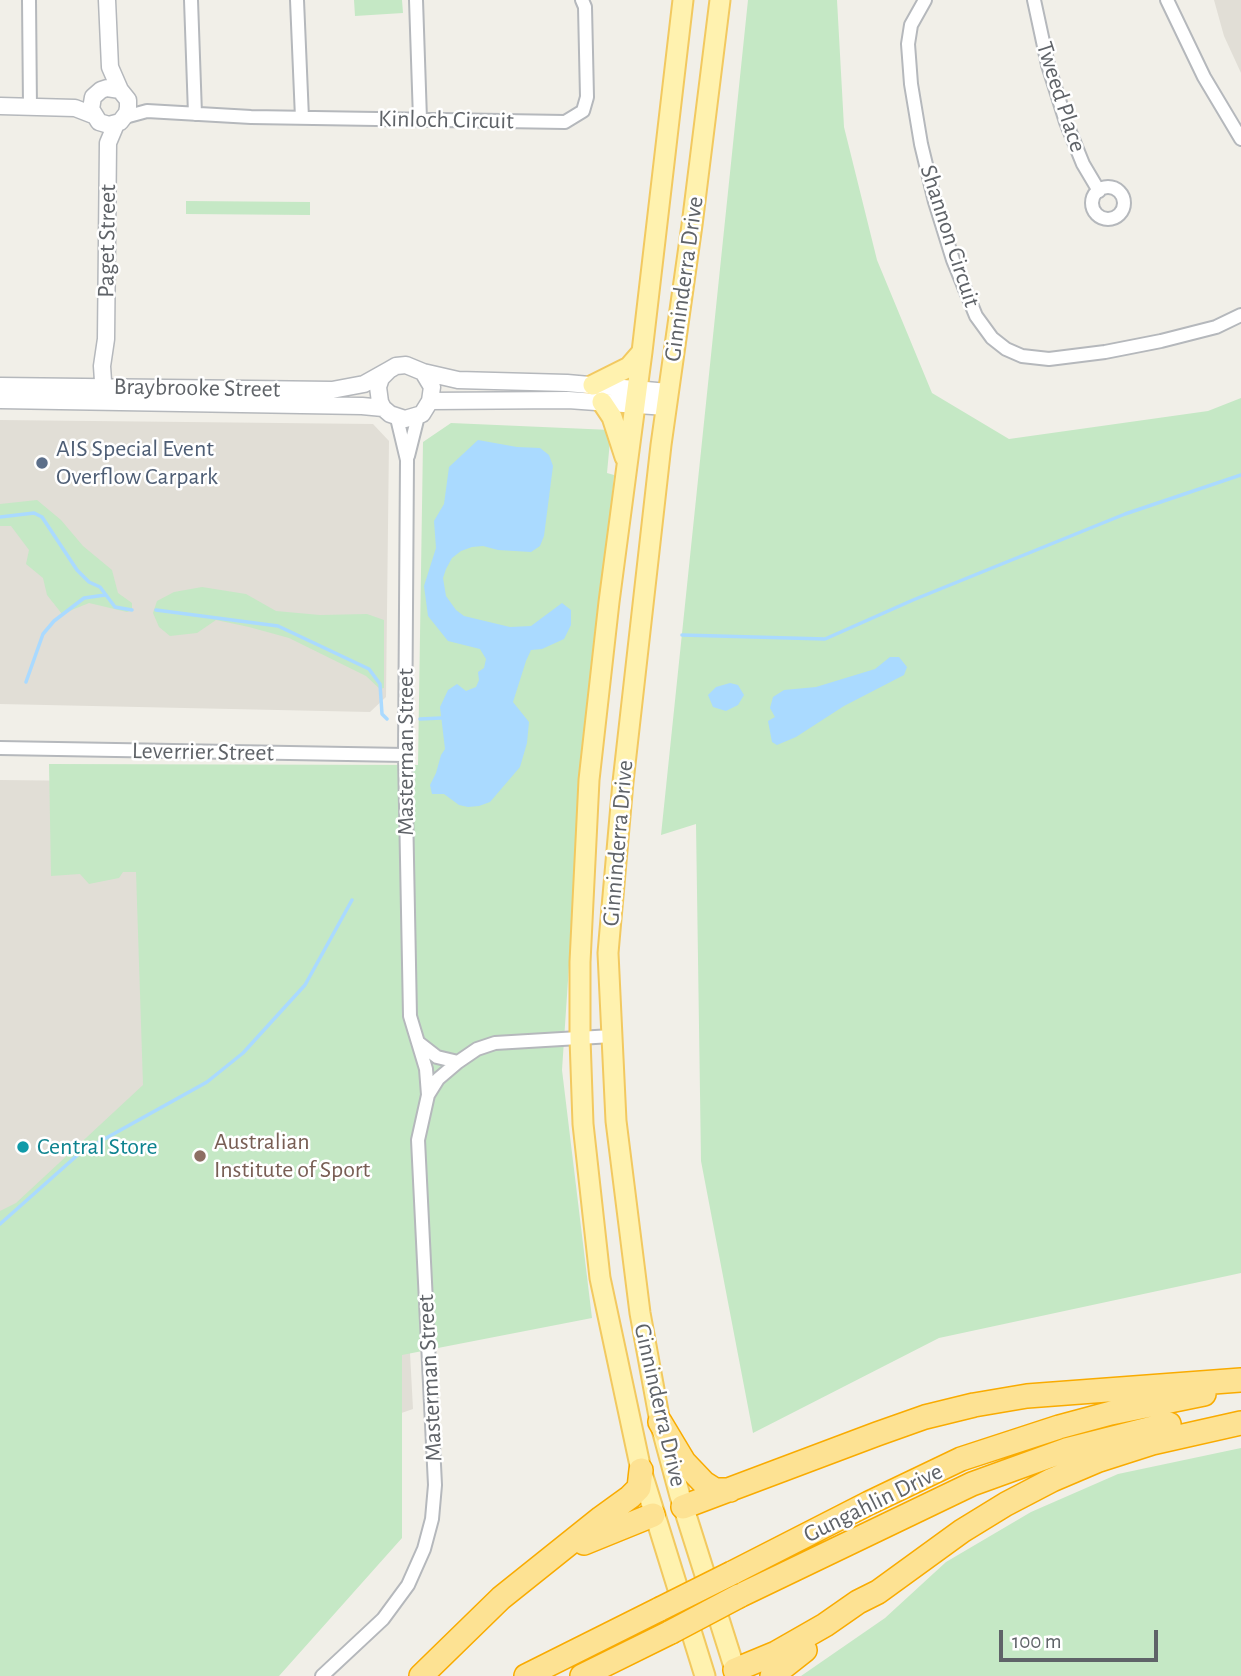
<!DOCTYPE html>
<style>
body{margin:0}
#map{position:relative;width:1241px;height:1676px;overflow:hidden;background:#f1efe8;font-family:"Alegreya Sans",sans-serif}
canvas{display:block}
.scale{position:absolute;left:999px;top:1630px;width:159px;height:32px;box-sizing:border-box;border:4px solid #5f6368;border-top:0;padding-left:9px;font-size:21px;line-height:24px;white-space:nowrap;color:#5f6368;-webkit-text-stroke:5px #fff;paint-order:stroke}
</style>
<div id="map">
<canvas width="1241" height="1676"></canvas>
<div class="scale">100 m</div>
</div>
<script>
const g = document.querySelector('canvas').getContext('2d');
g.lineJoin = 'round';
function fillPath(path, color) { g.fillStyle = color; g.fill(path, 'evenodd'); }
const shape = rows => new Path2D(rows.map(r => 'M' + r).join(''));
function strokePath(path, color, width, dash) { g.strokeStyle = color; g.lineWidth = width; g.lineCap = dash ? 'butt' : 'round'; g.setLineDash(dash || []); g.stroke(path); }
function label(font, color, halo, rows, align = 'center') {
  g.font = font + ' "Alegreya Sans",sans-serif'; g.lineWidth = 5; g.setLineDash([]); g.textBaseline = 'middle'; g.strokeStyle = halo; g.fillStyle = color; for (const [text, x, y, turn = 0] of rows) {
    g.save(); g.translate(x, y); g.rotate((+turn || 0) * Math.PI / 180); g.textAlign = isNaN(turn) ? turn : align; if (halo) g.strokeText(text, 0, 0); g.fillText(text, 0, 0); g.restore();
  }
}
const education = shape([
 [1214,0,1241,0,1241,73,1224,36],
 [0,420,373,424,389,441,386,697,370,712,0,704],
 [0,780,369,784,386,904,413,1409,239,1469,0,1579]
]);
const green = shape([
 [354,0,402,0,403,13,355,16],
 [748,0,837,0,844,127,877,260,932,393,1009,439,1208,411,1241,398,1241,1273,939,1338,753,1433,701,1161,696,824,661,835],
 [186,201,310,202,310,215,186,214],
 [451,423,611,430,607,473,614,475,602,617,582,771,562,1070,592,1318,402,1355,402,1538,279,1676,0,1676,0,1211,16,1203,143,1085,136,872,123,872,119,878,89,884,80,874,51,876,49,764,418,765,423,442],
 [37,500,61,520,83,546,112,570,118,593,132,603,132,610,127,612,89,603,62,614,47,595,43,578,26,564,29,550,11,526,0,526,0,504],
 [202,587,246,594,276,611,320,615,367,614,384,620,384,688,380,689,366,676,289,638,249,627,216,620,197,633,170,636,159,627,153,613,157,601,174,592],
 [1241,1448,1241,1676,801,1676,885,1618,946,1562,1031,1512,1118,1474]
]);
const water = shape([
 [478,440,517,447,540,448,549,455,553,466,544,536,540,546,531,552,498,550,483,546,472,547,461,551,452,558,446,569,443,578,446,596,456,610,464,616,510,627,531,626,562,603,571,610,571,625,564,639,542,649,531,650,526,661,513,702,529,722,527,743,520,767,490,802,479,806,468,807,459,805,444,794,432,794,430,785,436,773,441,755,445,749,440,707,448,690,457,684,466,691,476,687,479,680,478,672,484,668,486,659,480,649,448,641,428,616,424,586,436,548,434,521,444,504,449,467],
 [890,657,899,657,907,667,904,675,844,706,796,737,777,745,772,742,768,721,775,717,770,708,773,697,784,690,816,687,875,669],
 [730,683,738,685,744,695,738,705,726,711,713,707,708,695,716,687]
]);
const stream = shape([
 [0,517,34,513,42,517,77,570,89,582,100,587,115,607,132,610],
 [156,610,278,626,369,669,380,684,382,714,387,719],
 [682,635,825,639,913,600,1125,514,1241,475],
 [26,682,43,634,54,621,84,598,105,595],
 [420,719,441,718],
 [0,1224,81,1152,207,1082,243,1053,305,985,352,900]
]);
const minor = shape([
 [29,0,30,107],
 [191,0,195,114],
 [297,0,302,118],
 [416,0,420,119],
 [925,0,911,25,908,44,911,84,921,144,935,202,953,260,976,316,992,338,1006,349,1022,356,1049,359,1105,352,1161,341,1216,327,1241,315],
 [1034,0,1048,65,1066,122,1083,164,1099,191],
 [1167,0,1204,77,1241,139],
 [125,117,147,111,251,117,565,122,583,111,587,97,585,7,582,0],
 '1092 203a16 16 0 1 1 32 0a16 16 0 1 1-32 0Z',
 [408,456,418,416],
 [0,748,405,755],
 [419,1043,437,1057,458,1062],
 [428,1095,438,1079,458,1062,477,1049,495,1043,612,1036],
 [322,1676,383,1619,408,1585,424,1549,432,1519,435,1485,418,1140,428,1095,426,1069,410,1016,405,755,407,460,397,418]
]);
const tertiary = shape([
 [107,0,110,67,120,90,128,100,128,107,127,113,120,122,109,125,99,122,91,109,93,97,101,90,107,88,120,90],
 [0,106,75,108,93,115],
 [423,372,458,380,567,383,668,392],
 [0,386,332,390,364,384,389,370,396,366,406,365,423,372,432,387,430,401,422,414,405,419,390,414,383,408,380,402,378,387,381,378,389,370],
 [104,396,102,366,106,339,108,143,116,124],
 [0,400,362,406,383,408],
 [430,401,568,400,666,407]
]);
const primary = shape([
 [683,0,642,352,609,602,589,780,580,962,580,1038,583,1124,600,1278,641,1470,705,1676],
 [720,0,692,225,661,445,623,782,608,953,616,1121,640,1313,660,1422,680,1496,737,1676],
 [593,385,629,367,642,352],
 [602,402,612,417,625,457]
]);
const motorway = shape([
 [660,1422,684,1462,704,1483,715,1490,730,1490],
 [683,1507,877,1434,925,1417,974,1405,1027,1396,1241,1380],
 [584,1543,653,1515],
 [732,1573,869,1503,961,1459,1059,1427,1111,1413,1204,1394],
 [739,1596,972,1484,1066,1450,1169,1424],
 [735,1670,776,1653,825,1625,858,1602,878,1592,962,1531,1006,1504,1052,1480,1099,1460,1152,1443,1241,1423],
 [421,1676,501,1598,601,1518,630,1497,639,1488,641,1470],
 [526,1676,660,1609],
 [582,1676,671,1632],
 [772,1676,805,1650]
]);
const motorwayBridge = shape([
 [660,1609,732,1573],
 [671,1632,739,1596]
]);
const markers = [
 [42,463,7,"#5c6f8a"],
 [23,1147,7,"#0f9aa8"],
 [200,1156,7,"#8d6e63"]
];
const streetNames = [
 ["Tweed Place",1061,97,72],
 ["Kinloch Circuit",446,120,1],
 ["Shannon Circuit",950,236,72],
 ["Paget Street",107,241,-89],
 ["Ginninderra Drive",684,279,-82],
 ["Braybrooke Street",197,388,1],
 ["Leverrier Street",203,752,1],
 ["Masterman Street",406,752,-90],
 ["Ginninderra Drive",618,843,-85],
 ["Masterman Street",430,1378,-93],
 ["Ginninderra Drive",660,1405,77],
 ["Gungahlin Drive",873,1503,-26]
];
const serviceNames = [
 ["AIS Special Event",56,449],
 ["Overflow Carpark",56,477]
];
const educationNames = [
 ["Australian",214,1142],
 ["Institute of Sport",214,1170]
];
const cultureNames = [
 ["Central Store",37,1147]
];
fillPath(education, '#e1ded6');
fillPath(green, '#c5e8c5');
fillPath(water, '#aadaff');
strokePath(stream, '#aadaff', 3.5);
strokePath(minor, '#b5b8bc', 16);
strokePath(tertiary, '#b5b8bc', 19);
strokePath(primary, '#f2c960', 23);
strokePath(motorway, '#f9ab00', 26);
strokePath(minor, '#fff', 12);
strokePath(tertiary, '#fff', 16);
strokePath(primary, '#fff2af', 19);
strokePath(motorway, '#fde293', 23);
strokePath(motorwayBridge, '#f9ab00', 26, []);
strokePath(motorwayBridge, '#fde293', 23);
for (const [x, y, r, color] of markers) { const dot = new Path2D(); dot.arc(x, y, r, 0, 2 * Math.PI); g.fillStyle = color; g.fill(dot); strokePath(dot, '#fff', 2.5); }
label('24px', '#5f6368', '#fff', streetNames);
label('24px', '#4e5e75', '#fff', serviceNames, 'left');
label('24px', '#785e54', '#fff', educationNames, 'left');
label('24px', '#0d838f', '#fff', cultureNames, 'left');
</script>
